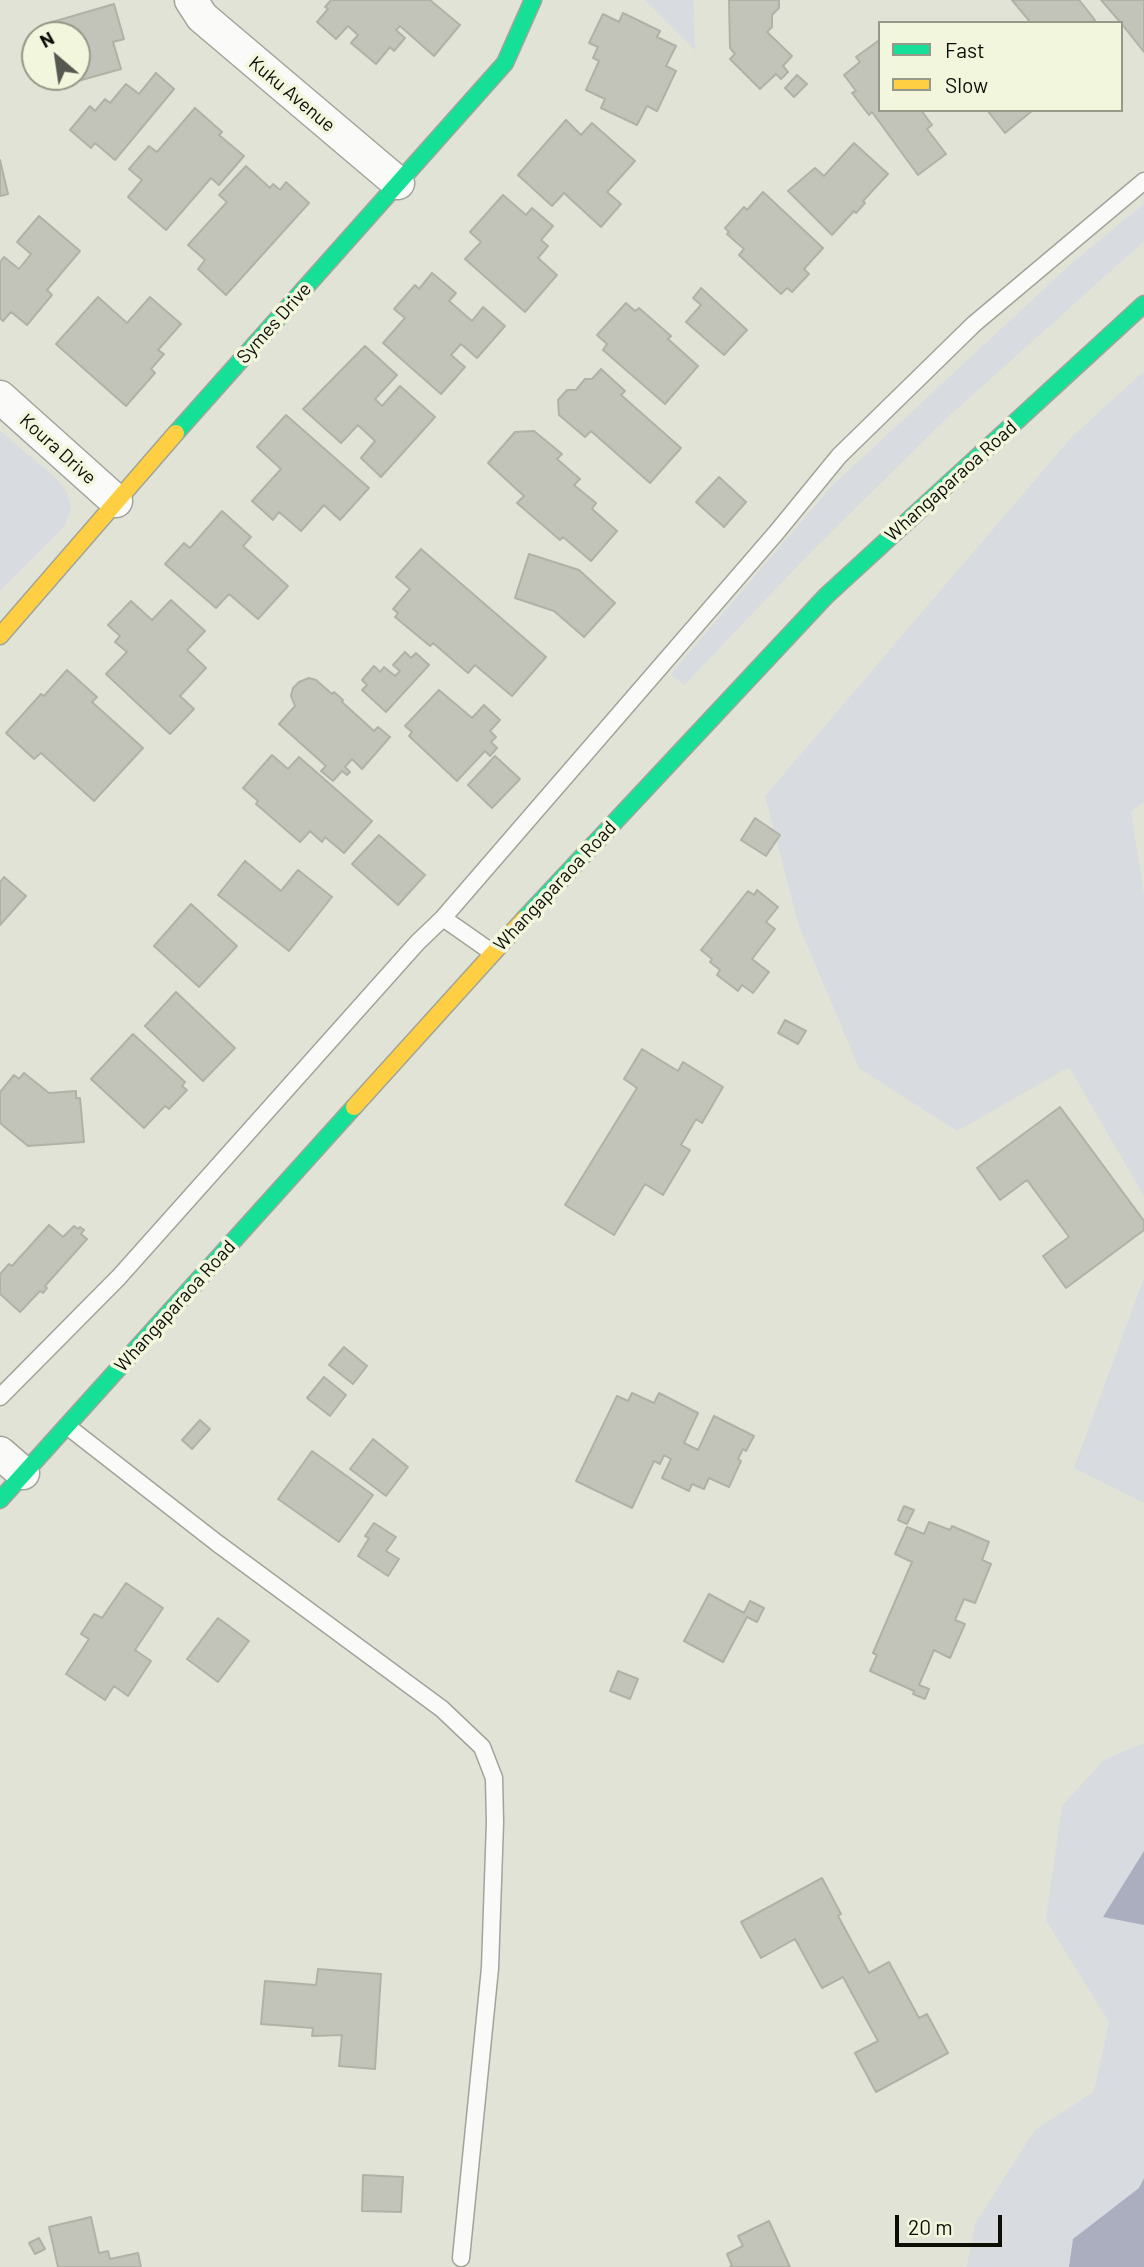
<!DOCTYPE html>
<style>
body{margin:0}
#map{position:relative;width:1144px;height:2267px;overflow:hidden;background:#e0e3d6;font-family:Barlow,sans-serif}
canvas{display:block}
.legend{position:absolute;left:878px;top:21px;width:245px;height:91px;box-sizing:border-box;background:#f2f6dd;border:2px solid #969987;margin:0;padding:9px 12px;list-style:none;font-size:21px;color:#0c0e06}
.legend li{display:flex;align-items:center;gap:14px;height:35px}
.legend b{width:35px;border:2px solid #969987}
.north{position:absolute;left:21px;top:21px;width:70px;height:70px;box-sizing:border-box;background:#f2f6dd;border:2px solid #969987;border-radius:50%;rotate:331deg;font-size:19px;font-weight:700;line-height:28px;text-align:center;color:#0c0e06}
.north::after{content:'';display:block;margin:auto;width:24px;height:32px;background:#56594f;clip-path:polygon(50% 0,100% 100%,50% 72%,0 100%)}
.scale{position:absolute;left:895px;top:2215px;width:107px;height:32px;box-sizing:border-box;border:4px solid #0c0e06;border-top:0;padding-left:9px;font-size:21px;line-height:24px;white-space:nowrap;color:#0c0e06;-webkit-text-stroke:5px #f2f6dd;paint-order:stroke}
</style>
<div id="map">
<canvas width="1144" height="2267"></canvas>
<ul class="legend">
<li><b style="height:9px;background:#16e098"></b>Fast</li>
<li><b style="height:9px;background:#ffcf43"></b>Slow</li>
</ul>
<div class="north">N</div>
<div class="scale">20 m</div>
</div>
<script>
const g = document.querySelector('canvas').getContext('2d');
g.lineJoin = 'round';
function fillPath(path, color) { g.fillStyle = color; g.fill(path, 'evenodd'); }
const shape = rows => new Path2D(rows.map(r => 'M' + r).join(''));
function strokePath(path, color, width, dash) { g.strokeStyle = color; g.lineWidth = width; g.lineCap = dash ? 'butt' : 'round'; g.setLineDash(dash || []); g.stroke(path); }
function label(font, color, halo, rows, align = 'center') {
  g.font = font + ' Barlow,sans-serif'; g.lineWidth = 7; g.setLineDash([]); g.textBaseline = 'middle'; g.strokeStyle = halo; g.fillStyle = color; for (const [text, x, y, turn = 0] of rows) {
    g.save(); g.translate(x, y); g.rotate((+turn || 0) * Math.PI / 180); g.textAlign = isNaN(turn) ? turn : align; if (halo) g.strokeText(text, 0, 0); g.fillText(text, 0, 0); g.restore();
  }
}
const green = shape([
 [645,0,693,0,695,50],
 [1144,204,1144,241,948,417,812,551,684,685,671,674,832,486,1072,263],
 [1144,371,1144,802,1131,811,1144,896,1144,1196,1069,1067,957,1131,859,1068,799,926,765,796,1071,438],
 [0,431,58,480,67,492,71,509,64,527,0,591],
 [1144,1278,1144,1503,1074,1468],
 [1144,1743,1144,2267,967,2267,975,2224,1035,2130,1094,2092,1109,2022,1046,1920,1062,1806,1104,1760]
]);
const water = shape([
 [1144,1851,1144,1925,1103,1917],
 [1144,2178,1144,2267,1069,2267,1073,2239,1139,2188]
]);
const building = shape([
 [331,0,430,0,460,25,434,56,400,26,396,30,405,38,394,51,390,47,376,64,351,43,358,35,348,26,336,39,317,22,328,9,325,7,331,0],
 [729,0,779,0,779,8,772,15,772,27,767,32,792,56,783,66,788,72,781,79,776,74,760,89,730,59,735,54,730,48,729,0],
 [1012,0,1079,0,1095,20,1091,23,1031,23,1012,0],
 [1101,0,1144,0,1144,52,1121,23,1101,0],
 [114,4,124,39,113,42,121,69,67,84,65,77,77,77,77,35,45,35,42,25,114,4],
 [623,13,660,31,657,37,676,46,666,66,676,71,657,111,647,106,637,125,601,108,605,99,586,90,599,61,593,58,598,47,589,43,603,14,619,22,623,13],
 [878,41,880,43,880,110,921,110,932,125,927,129,946,154,918,175,872,112,869,115,852,93,856,91,844,75,860,62,856,57,878,41],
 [156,73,174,89,115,160,95,143,91,148,70,130,90,106,95,111,105,99,110,103,126,84,139,94,156,73],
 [797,75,807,84,794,97,785,88,797,75],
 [195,108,222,132,219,135,244,156,219,185,211,178,166,230,128,197,142,180,129,169,149,146,157,152,195,108],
 [987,110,1033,110,1005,133,987,110],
 [566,120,581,135,592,123,635,161,607,192,621,204,601,227,564,193,552,206,518,175,566,120],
 [854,143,888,174,863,201,865,203,856,213,854,211,832,235,788,191,815,168,824,176,854,143],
 [0,160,8,194,0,196,0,160],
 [246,166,270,188,273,184,280,190,286,182,309,203,226,295,198,269,205,260,188,245,227,202,219,195,246,166],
 [763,192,823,248,804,269,809,274,792,292,787,288,781,294,739,255,744,249,727,234,729,232,725,228,744,207,747,210,763,192],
 [503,195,526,215,532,208,553,226,541,240,548,246,538,258,557,275,525,312,465,259,481,242,470,232,503,195],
 [39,216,80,251,47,290,52,295,27,325,11,312,3,321,0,318,0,262,4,257,19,269,31,254,17,242,39,216],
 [432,273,456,293,449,301,472,321,483,307,505,326,477,358,461,344,451,355,465,367,441,394,383,343,405,318,394,309,415,285,419,289,432,273],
 [701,288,747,330,724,355,686,322,701,305,693,298,701,288],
 [98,297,127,323,150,297,181,324,158,350,164,354,151,369,155,373,126,406,56,344,98,297],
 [626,303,635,311,639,308,671,336,668,339,698,366,665,404,603,350,607,344,597,335,626,303],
 [365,346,397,375,375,399,382,406,400,386,435,417,381,477,361,458,375,441,358,425,341,443,303,409,365,346],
 [601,369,625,391,621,395,681,448,650,483,591,431,585,437,559,415,558,400,567,390,576,390,585,379,592,379,601,369],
 [286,415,369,488,340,520,324,505,301,531,279,512,273,520,252,501,281,469,257,447,286,415],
 [534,431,562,454,557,459,580,479,574,485,596,503,592,509,617,531,591,561,563,537,560,540,517,503,524,496,488,463,515,432,534,431],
 [719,477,746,502,724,527,696,502,719,477],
 [222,511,251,537,243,546,288,586,258,619,229,594,216,608,165,564,184,543,190,548,222,511],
 [421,549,546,657,512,696,475,665,468,673,433,643,430,646,395,617,398,613,393,609,410,589,396,577,421,549],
 [529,554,579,570,615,603,584,637,554,611,515,598,529,554],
 [171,600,205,631,187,650,206,668,180,696,194,709,170,734,106,674,127,652,115,642,120,636,108,625,131,601,152,620,171,600],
 [405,652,411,658,416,653,429,665,386,712,362,690,367,685,362,680,374,666,380,672,384,667,395,676,400,671,393,665,405,652],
 [67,670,97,697,92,702,143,748,94,801,41,753,34,759,6,733,41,694,44,696,67,670],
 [309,678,316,680,332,694,334,692,343,700,342,702,374,731,378,727,390,737,362,769,352,759,345,767,350,772,347,775,342,771,333,781,321,771,326,766,279,724,295,706,291,696,293,688,299,682,309,678],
 [439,690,472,718,484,705,500,720,490,731,496,737,491,742,497,748,490,756,485,751,457,781,409,736,412,732,405,726,439,690],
 [272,755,288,769,299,757,372,821,344,853,325,837,322,842,310,831,300,842,256,804,258,801,243,788,272,755],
 [495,756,520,779,492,808,468,785,495,756],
 [755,818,780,835,766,856,741,840,755,818],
 [379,835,425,875,398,905,352,864,379,835],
 [245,861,281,891,298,870,332,897,289,951,218,895,245,861],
 [4,877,26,896,0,925,0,882,4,877],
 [757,890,778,907,766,922,775,929,752,959,769,972,753,993,742,985,738,991,717,975,720,970,710,962,712,959,701,950,748,891,754,895,757,890],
 [191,904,237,946,199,987,154,946,191,904],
 [176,992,235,1048,203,1081,145,1026,176,992],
 [785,1020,806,1031,798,1044,778,1033,785,1020],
 [133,1034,185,1082,182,1086,187,1090,169,1109,165,1106,144,1128,91,1079,133,1034],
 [642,1049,678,1071,683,1062,723,1087,702,1123,696,1119,681,1145,690,1150,663,1195,645,1184,614,1235,565,1205,637,1088,624,1079,642,1049],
 [24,1073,49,1093,76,1091,76,1098,80,1098,84,1142,28,1146,0,1123,0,1092,14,1075,19,1079,24,1073],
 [1060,1107,1144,1221,1144,1230,1066,1288,1043,1256,1069,1237,1027,1180,1000,1200,977,1168,1060,1107],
 [49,1225,63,1237,74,1226,78,1229,80,1227,84,1230,81,1234,87,1239,45,1286,47,1288,43,1293,40,1291,20,1312,0,1294,0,1274,9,1264,12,1266,49,1225],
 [344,1347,367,1366,353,1384,329,1365,344,1347],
 [324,1377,346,1395,330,1416,307,1398,324,1377],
 [632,1393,654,1403,659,1393,698,1413,684,1443,698,1450,714,1416,754,1436,746,1451,743,1449,738,1459,741,1461,729,1487,709,1478,704,1489,692,1484,689,1491,662,1478,671,1459,664,1455,660,1464,654,1461,632,1508,576,1481,617,1396,628,1401,632,1393],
 [200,1420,210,1429,192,1449,182,1440,200,1420],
 [373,1439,408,1467,386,1496,350,1469,373,1439],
 [312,1451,373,1495,339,1542,278,1499,312,1451],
 [904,1506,914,1510,907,1524,898,1520,904,1506],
 [929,1522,950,1530,952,1526,989,1542,982,1560,991,1564,975,1603,964,1599,955,1620,965,1624,950,1658,934,1650,919,1685,929,1689,925,1699,913,1694,914,1691,870,1671,877,1655,873,1653,912,1562,895,1554,907,1527,924,1534,929,1522],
 [374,1523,396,1537,386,1551,399,1559,388,1576,358,1556,369,1538,365,1536,374,1523],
 [126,1583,163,1608,135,1650,151,1661,128,1696,114,1686,105,1700,66,1674,89,1639,81,1634,94,1614,102,1618,126,1583],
 [709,1594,744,1613,750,1601,764,1608,757,1622,747,1617,723,1662,684,1641,709,1594],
 [218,1618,249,1641,218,1682,187,1659,218,1618],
 [618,1671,638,1679,630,1699,610,1691,618,1671],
 [822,1878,841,1914,838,1916,869,1973,889,1962,919,2018,927,2014,948,2053,876,2092,855,2053,878,2041,843,1977,822,1988,795,1939,761,1958,741,1922,822,1878],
 [318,1969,381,1974,375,2069,339,2066,342,2035,312,2036,313,2028,261,2024,265,1981,316,1985,318,1969],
 [363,2175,403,2177,401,2212,362,2211,363,2175],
 [91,2217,99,2253,108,2251,110,2259,138,2253,141,2267,58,2267,49,2227,91,2217],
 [769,2221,790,2267,730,2267,732,2266,727,2254,743,2246,738,2236,769,2221],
 [39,2238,45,2249,35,2254,29,2243,39,2238]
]);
const lane = shape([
 [443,918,493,953],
 [0,1397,119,1277,417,943,443,918,776,533,839,456,974,324,1144,181],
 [67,1426,217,1543,442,1709,482,1747,494,1778,495,1822,490,1968,461,2258]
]);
const street = shape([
 [191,0,202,17,398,183],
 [0,397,116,501],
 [0,1453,23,1473]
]);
const fast = shape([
 [176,433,505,63,533,0],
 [524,919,826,596,1144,304],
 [0,1500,354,1107]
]);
const slow = shape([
 [0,636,176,433],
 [354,1107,524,919]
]);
const streetNames = [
 ["Kuku Avenue",292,94,40],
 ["Symes Drive",274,323,-48],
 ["Koura Drive",58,449,42],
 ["Whangaparaoa Road",951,481,-42],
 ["Whangaparaoa Road",555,886,-47],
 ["Whangaparaoa Road",175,1306,-48]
];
fillPath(green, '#d8dbdf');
fillPath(water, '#aaaebe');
fillPath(building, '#c2c4ba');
strokePath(building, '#b0b2a8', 2);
strokePath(lane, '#a1a49a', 19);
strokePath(street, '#a1a49a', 35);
strokePath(fast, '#a1a49a', 19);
strokePath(slow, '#a1a49a', 19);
strokePath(lane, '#fafbf9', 16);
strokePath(street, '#fafbf9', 32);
strokePath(fast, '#16e098', 16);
strokePath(slow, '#ffcf43', 16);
label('19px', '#0c0e06', '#f2f6dd', streetNames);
</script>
